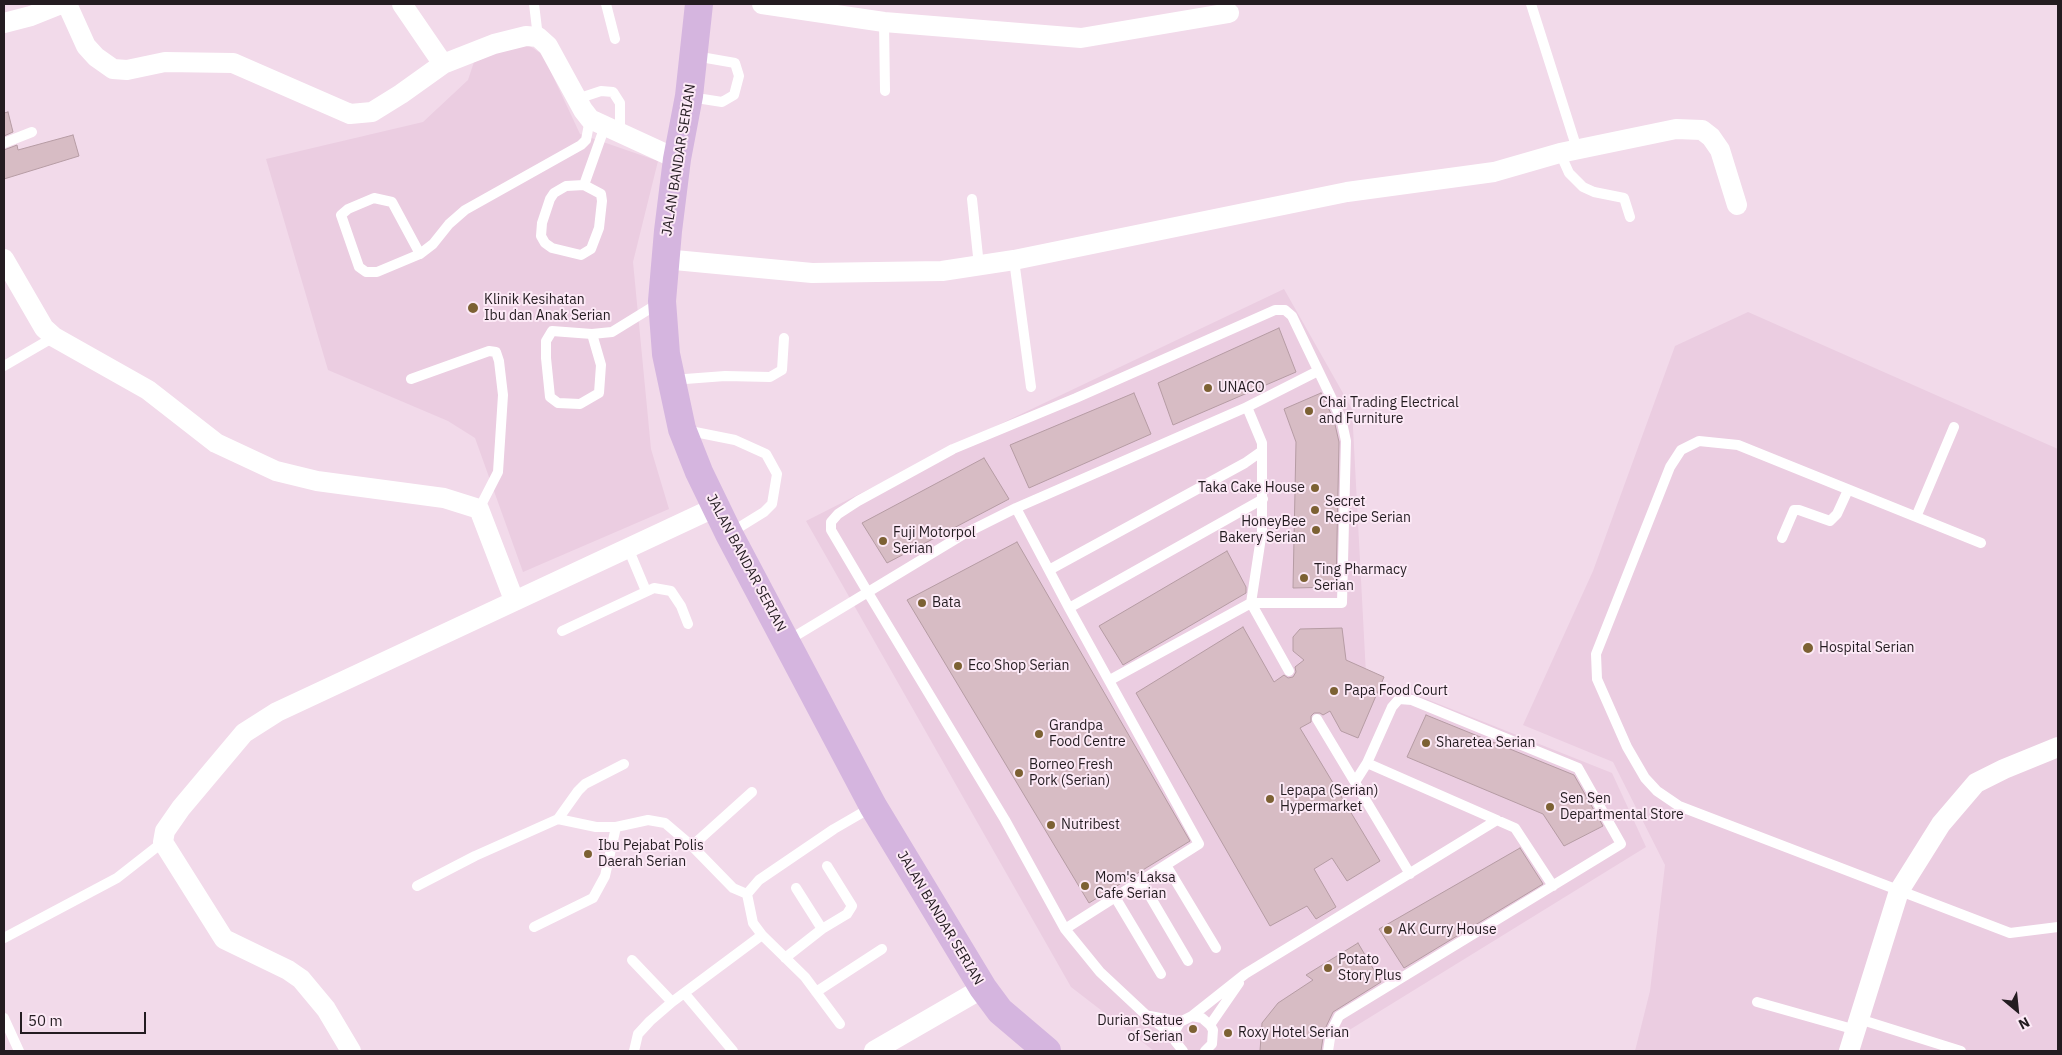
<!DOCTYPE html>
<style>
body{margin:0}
#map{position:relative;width:2062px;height:1055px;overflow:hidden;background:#f2daea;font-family:"IBM Plex Sans",sans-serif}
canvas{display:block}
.frame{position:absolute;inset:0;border:5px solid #241c21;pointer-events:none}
.north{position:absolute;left:1992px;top:985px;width:50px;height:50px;-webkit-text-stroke:4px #fce9f6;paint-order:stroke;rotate:152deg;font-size:14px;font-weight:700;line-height:20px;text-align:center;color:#241c21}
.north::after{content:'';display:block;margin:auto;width:18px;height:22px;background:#241c21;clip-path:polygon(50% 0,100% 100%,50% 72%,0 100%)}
.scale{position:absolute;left:20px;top:1012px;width:126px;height:22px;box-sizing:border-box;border:2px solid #241c21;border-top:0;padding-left:6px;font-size:15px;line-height:18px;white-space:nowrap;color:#241c21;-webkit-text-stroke:4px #fce9f6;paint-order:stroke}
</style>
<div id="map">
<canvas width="2062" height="1055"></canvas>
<div class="frame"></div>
<div class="north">N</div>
<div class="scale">50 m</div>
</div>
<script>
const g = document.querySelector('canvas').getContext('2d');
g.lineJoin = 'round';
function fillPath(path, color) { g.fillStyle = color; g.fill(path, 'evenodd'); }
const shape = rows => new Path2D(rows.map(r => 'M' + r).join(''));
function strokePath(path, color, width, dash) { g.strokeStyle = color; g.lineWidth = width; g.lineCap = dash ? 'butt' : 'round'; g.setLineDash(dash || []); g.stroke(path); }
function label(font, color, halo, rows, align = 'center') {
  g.font = font + ' "IBM Plex Sans",sans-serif'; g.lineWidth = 4; g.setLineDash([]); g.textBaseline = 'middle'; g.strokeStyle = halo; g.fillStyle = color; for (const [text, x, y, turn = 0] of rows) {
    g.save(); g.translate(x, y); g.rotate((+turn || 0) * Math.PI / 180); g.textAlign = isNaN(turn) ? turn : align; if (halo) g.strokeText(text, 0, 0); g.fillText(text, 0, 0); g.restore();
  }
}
const built = shape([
 [524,42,543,55,580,134,658,161,633,262,651,449,669,509,523,572,475,438,448,421,328,370,266,159,423,122,468,80,474,62],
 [1284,289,1352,409,1366,675,1612,773,1646,847,1325,1045,1333,1051,1154,1051,1071,987,806,521,956,445],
 [1748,312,2058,449,2058,1051,1635,1051,1650,991,1665,865,1613,762,1523,725,1593,571,1675,346]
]);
const building = shape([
 [8,112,13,132,4,136,4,113,8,112],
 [73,135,79,156,4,179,4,150,17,145,18,150,73,135],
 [1279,328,1296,372,1173,425,1158,383,1279,328],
 [1134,393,1151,434,1029,488,1010,445,1134,393],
 [1321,393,1334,420,1339,442,1336,587,1293,588,1296,442,1284,409,1321,393],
 [984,458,1009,499,887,563,862,523,984,458],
 [1017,542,1190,841,1089,903,907,600,1017,542],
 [1227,551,1246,587,1246,593,1123,665,1099,626,1227,551],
 [1243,627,1274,682,1284,675,1288,678,1293,677,1296,672,1295,667,1304,660,1293,651,1293,637,1300,629,1342,628,1346,660,1384,677,1358,738,1341,731,1330,711,1323,715,1320,713,1314,713,1311,716,1311,722,1300,728,1380,861,1347,881,1332,858,1314,869,1336,907,1316,919,1307,906,1270,926,1136,693,1243,627],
 [1426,715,1574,775,1603,826,1564,846,1543,814,1407,757,1426,715],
 [1520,848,1543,884,1404,968,1379,929,1520,848],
 [1358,943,1381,982,1333,1012,1324,1031,1321,1051,1260,1051,1262,1023,1278,1003,1313,980,1306,975,1358,943]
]);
const lane = shape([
 [534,4,538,37],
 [606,4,615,39],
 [1531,4,1577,149],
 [884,22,885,91],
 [690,97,722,102,734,95,739,76,735,63,695,56],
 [577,99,601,91,613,92,620,103,620,133],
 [4,143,32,132],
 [1560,153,1569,173,1583,187,1594,192,1624,198,1630,217],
 [584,185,601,194,602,201,599,228,591,249,581,255,552,248,545,243,541,236,542,223,550,199,554,193,566,186,584,185],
 [584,185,605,126],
 [972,199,979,266],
 [420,254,392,202,374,198,348,209,341,215,359,267,366,272,377,272,420,254,433,244,449,224,465,210,581,145,586,140,590,119],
 [1014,260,1031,387],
 [592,334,601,365,599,393,580,404,558,403,550,397,546,358,546,341,552,331,592,334,612,332,659,303],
 [4,366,54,337],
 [411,379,489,351,496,352,499,361,503,395,498,472,479,509],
 [672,380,725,376,770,377,782,370,784,338],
 [1247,407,1318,371],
 [685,430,735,440,766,454,777,474,772,504,764,512,730,533],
 [1016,508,1069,608,1199,844,1065,929],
 [1916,517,1954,427],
 [1782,538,1794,510,1799,510,1830,521,1837,514,1848,490],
 [1981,543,1738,445,1699,441,1681,450,1670,467,1596,654,1597,679,1627,747,1645,778,1657,791,1679,806,2010,933,2058,927],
 [628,548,646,591],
 [1049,570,1245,463,1262,451],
 [1069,608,1263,499],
 [562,631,654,588,671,591,681,606,688,624],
 [787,641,964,534,1016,508,1247,407,1262,443,1262,531,1251,603,1110,680],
 [1317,719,1410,874],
 [1367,763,1515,828,1553,886],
 [558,819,578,791,585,784,624,764],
 [692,846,752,792],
 [1166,865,1216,948],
 [1141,881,1188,961],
 [417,886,475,856,558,819,596,827,616,827,648,820,665,823,692,846,733,888,747,894,759,880,834,829,872,807],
 [747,894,753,923,762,935,805,977,840,1024],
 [1115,897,1161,974],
 [534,927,593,898,605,876,616,827],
 [822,929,847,914,852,906,827,866],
 [4,938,117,878,163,842],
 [785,958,822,929,796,888],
 [632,960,672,1002],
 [816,992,882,949],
 [685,994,733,1051],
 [1757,1002,1856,1030],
 [1150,1016,1180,1022],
 [1192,1016,1245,974,1497,820],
 [4,1018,19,1051],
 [1859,1019,1961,1051],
 [1210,1025,1239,983],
 [1175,1036,1146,1015,1100,972,1065,929,1005,820,867,591,831,530,831,522,838,514,858,501,953,449,1076,398,1275,310,1285,310,1292,316,1341,418,1346,441,1342,603,1251,603,1289,671],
 [634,1051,638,1034,650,1021,672,1002,762,935],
 [1183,1051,1175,1041,1175,1031,1180,1022,1192,1016,1202,1018,1210,1025,1213,1030,1212,1044,1205,1051],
 [1328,1051,1331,1032,1339,1016,1621,844,1578,768,1412,700,1399,699,1392,707,1367,763,1355,782]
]);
const street = shape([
 [67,4,86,46,96,57,113,69,127,70,165,62,233,63,350,114,372,112,401,94,443,64,494,44,526,36,538,37,548,46,583,110,590,119,677,159],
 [402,4,443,64],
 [762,4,884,22,1081,38,1229,13],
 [4,23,31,16,61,4],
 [4,259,44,328,54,337,148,390,216,443,276,471,317,481,444,498,479,509,514,600],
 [664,259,812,273,942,271,1014,260,1347,192,1494,172,1560,153,1676,129,1702,130,1711,137,1720,150,1737,205],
 [351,1051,326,1009,301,979,288,970,224,939,163,842,165,831,181,808,244,733,277,712,716,507],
 [874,1051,983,988],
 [1849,1051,1899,891,1941,824,1976,783,2004,769,2058,747]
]);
const primary = shape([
 [699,4,689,96,677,159,668,231,662,301,666,354,682,429,699,472,729,534,873,806,983,988,1000,1011,1047,1051]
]);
const markers = [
 [473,308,6,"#7c6133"],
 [1208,388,5,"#7c6133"],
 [1309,411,5,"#7c6133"],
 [1315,488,5,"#7c6133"],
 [1315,510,5,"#7c6133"],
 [1316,530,5,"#7c6133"],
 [883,541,5,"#7c6133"],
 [1304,578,5,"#7c6133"],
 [922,603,5,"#7c6133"],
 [1808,648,6,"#7c6133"],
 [958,666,5,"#7c6133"],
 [1334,691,5,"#7c6133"],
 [1039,734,5,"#7c6133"],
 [1426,743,5,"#7c6133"],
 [1019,773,5,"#7c6133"],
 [1270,799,5,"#7c6133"],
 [1550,807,5,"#7c6133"],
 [1051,825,5,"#7c6133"],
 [588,854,5,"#7c6133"],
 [1085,886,5,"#7c6133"],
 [1388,930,5,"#7c6133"],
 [1328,968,5,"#7c6133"],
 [1193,1029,5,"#7c6133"],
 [1228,1033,5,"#7c6133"]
];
const streetNames = [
 ["JALAN BANDAR SERIAN",679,160,-81],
 ["JALAN BANDAR SERIAN",746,563,62],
 ["JALAN BANDAR SERIAN",940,918,59]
];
const poiNames = [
 ["Klinik Kesihatan",484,300],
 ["Ibu dan Anak Serian",484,316],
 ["UNACO",1218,388],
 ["Chai Trading Electrical",1319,403],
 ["and Furniture",1319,419],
 ["Taka Cake House",1305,488,"right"],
 ["Secret",1325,502],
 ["Recipe Serian",1325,518],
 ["HoneyBee",1306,522,"right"],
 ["Bakery Serian",1306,538,"right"],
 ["Fuji Motorpol",893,533],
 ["Serian",893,549],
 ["Ting Pharmacy",1314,570],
 ["Serian",1314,586],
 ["Bata",932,603],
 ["Hospital Serian",1819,648],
 ["Eco Shop Serian",968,666],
 ["Papa Food Court",1344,691],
 ["Grandpa",1049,726],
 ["Food Centre",1049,742],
 ["Sharetea Serian",1436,743],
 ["Borneo Fresh",1029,765],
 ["Pork (Serian)",1029,781],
 ["Lepapa (Serian)",1280,791],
 ["Hypermarket",1280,807],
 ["Sen Sen",1560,799],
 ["Departmental Store",1560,815],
 ["Nutribest",1061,825],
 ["Ibu Pejabat Polis",598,846],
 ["Daerah Serian",598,862],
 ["Mom's Laksa",1095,878],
 ["Cafe Serian",1095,894],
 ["AK Curry House",1398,930],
 ["Potato",1338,960],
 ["Story Plus",1338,976],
 ["Durian Statue",1183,1021,"right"],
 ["of Serian",1183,1037,"right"],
 ["Roxy Hotel Serian",1238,1033]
];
fillPath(built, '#ebcde1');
fillPath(building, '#d7bcc4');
strokePath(building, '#b69ca4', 1);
strokePath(lane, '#fff', 10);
strokePath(street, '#fff', 20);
strokePath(primary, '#d5b5df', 28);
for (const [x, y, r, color] of markers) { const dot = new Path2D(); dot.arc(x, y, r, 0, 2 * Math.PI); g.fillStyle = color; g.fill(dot); strokePath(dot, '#fce9f6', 2); }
label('14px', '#241c21', '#fce9f6', streetNames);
label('14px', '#241c21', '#fce9f6', poiNames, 'left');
</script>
